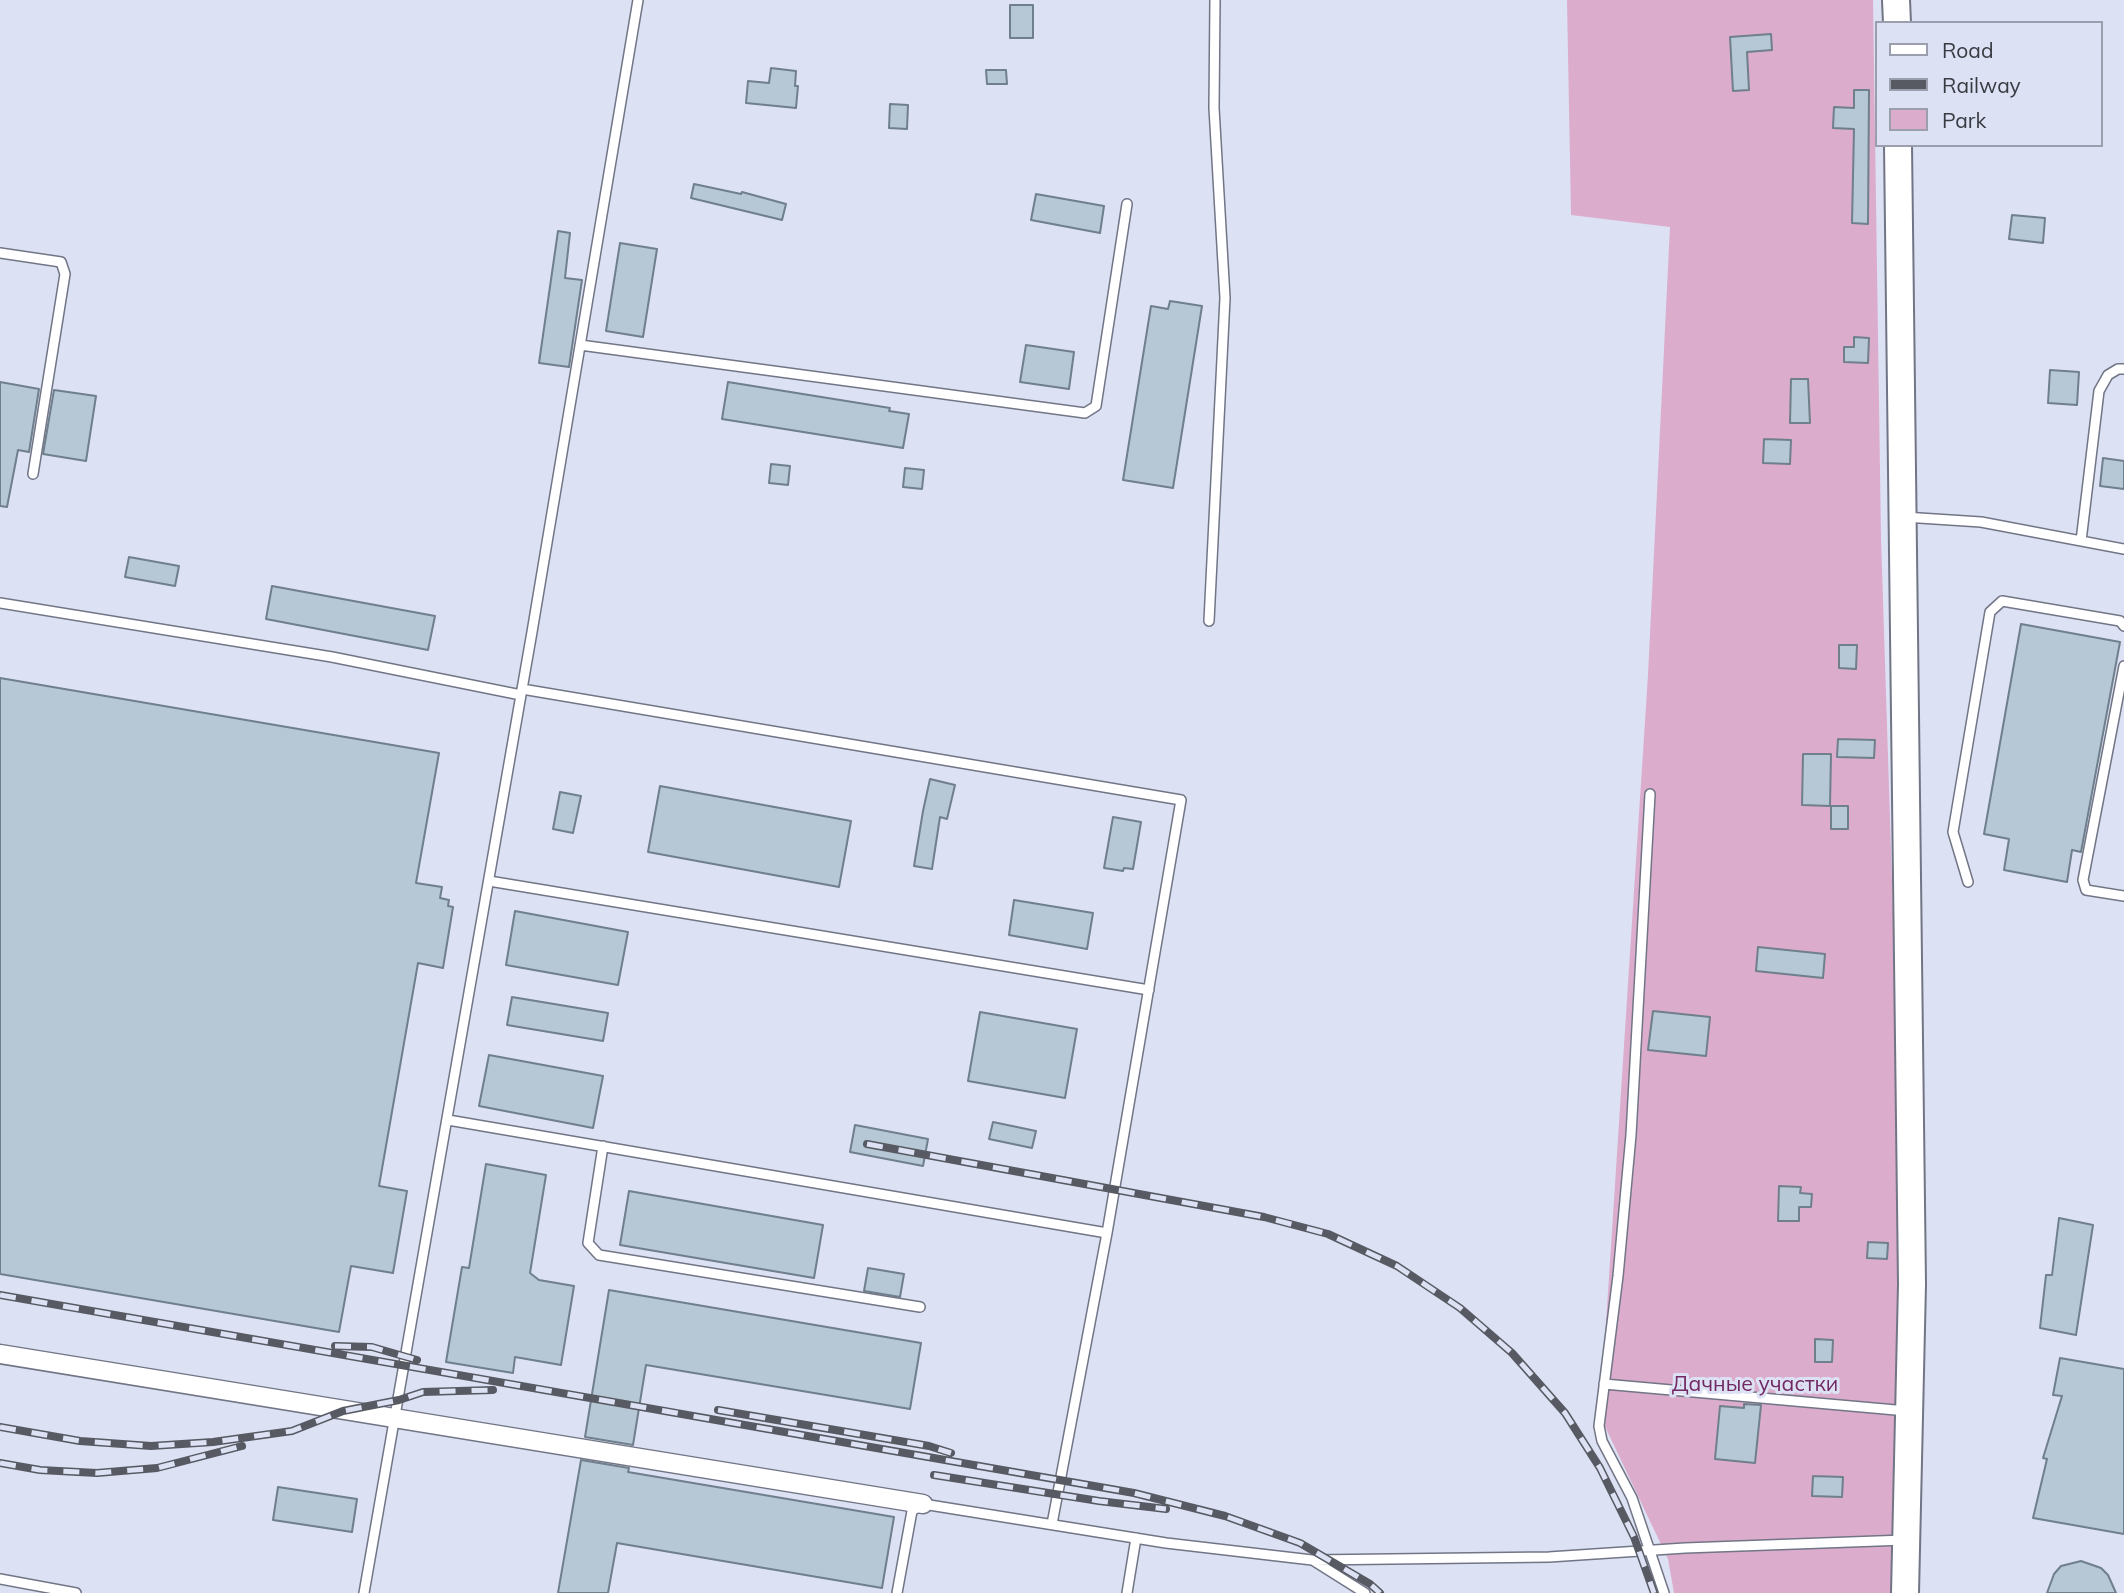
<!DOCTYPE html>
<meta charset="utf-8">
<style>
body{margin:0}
#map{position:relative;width:2124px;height:1593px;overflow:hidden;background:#dce1f4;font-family:Mulish,sans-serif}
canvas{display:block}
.legend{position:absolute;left:1875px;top:21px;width:228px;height:126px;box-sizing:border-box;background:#dce1f4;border:2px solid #9b9fad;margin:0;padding:9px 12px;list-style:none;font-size:21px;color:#393b42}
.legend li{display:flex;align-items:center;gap:14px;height:35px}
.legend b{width:35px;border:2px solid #9b9fad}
</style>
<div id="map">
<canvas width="2124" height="1593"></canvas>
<ul class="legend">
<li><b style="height:9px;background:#fff"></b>Road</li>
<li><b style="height:9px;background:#575a63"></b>Railway</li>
<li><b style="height:19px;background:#dcaccd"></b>Park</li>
</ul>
</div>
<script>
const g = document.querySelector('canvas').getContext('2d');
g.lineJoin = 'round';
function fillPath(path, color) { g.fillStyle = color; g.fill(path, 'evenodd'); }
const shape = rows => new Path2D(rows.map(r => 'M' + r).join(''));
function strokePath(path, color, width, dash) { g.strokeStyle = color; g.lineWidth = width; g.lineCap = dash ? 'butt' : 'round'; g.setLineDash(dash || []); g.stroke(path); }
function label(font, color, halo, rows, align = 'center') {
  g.font = font + ' Mulish,sans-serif'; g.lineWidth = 6; g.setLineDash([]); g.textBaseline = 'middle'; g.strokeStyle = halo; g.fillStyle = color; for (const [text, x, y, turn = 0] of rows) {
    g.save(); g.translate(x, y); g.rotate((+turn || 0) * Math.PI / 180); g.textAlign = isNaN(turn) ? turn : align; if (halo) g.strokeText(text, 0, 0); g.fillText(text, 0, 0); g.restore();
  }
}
const green = shape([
 [1567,0,1873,0,1881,538,1911,1476,1905,1593,1674,1593,1668,1559,1600,1416,1648,675,1670,227,1571,215]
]);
const building = shape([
 [1010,5,1033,5,1033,38,1010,38,1010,5],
 [1771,34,1772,50,1747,52,1749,90,1733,91,1730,37,1771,34],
 [771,68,796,71,795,86,798,86,796,108,746,103,748,81,769,83,771,68],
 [986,70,1006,70,1007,84,987,84,986,70],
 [1854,90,1869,90,1868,224,1852,223,1854,129,1833,128,1834,107,1854,108,1854,90],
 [890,104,908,105,907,129,889,128,890,104],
 [694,184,741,194,742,192,786,204,782,220,691,198,694,184],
 [1036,194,1104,206,1100,233,1031,220,1036,194],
 [2012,215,2045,218,2043,243,2009,239,2012,215],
 [558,231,570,233,565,278,582,280,569,367,539,363,558,231],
 [620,243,657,249,643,337,606,331,620,243],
 [1170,301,1202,306,1173,488,1123,480,1151,306,1168,309,1170,301],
 [1854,337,1869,338,1868,363,1844,362,1844,347,1854,347,1854,337],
 [1026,345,1074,352,1069,389,1020,382,1026,345],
 [2050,370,2079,372,2077,405,2048,403,2050,370],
 [1791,379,1808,379,1810,423,1790,423,1791,379],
 [0,382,39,389,29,452,18,450,7,507,0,506,0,382],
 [728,382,890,408,889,411,909,414,903,448,722,419,728,382],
 [54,390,96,396,86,461,43,454,54,390],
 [1764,439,1791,440,1790,464,1763,463,1764,439],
 [2103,458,2124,461,2124,489,2100,486,2103,458],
 [771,464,790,466,788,485,769,483,771,464],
 [905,468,924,470,922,489,903,487,905,468],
 [129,557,179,566,175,586,125,577,129,557],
 [272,586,435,616,428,650,266,619,272,586],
 [2021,624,2120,642,2081,852,2072,850,2067,882,2004,870,2009,839,1984,834,2021,624],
 [1839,645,1857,645,1856,669,1839,668,1839,645],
 [0,678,439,753,416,883,442,887,440,898,449,900,448,906,453,907,443,968,418,963,379,1186,407,1191,393,1273,351,1266,339,1332,0,1274,0,678],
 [1838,739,1875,740,1874,758,1837,757,1838,739],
 [1803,754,1831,754,1830,806,1802,805,1803,754],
 [930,779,955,785,947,819,940,817,932,869,914,866,923,811,930,779],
 [660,786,851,821,839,887,648,852,660,786],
 [560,792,581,796,573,833,553,829,560,792],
 [1831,806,1848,806,1848,829,1831,829,1831,806],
 [1113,817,1141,822,1133,869,1124,868,1123,871,1104,868,1113,817],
 [1014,900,1093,913,1087,949,1009,935,1014,900],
 [515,911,628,932,618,985,506,965,515,911],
 [1758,947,1825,954,1823,978,1756,971,1758,947],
 [512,997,608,1013,603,1041,507,1025,512,997],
 [1653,1011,1710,1017,1706,1056,1648,1050,1653,1011],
 [980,1012,1077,1029,1065,1098,968,1081,980,1012],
 [489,1055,603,1076,593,1128,479,1106,489,1055],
 [993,1122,1036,1131,1032,1148,989,1139,993,1122],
 [855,1125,928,1139,923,1166,850,1152,855,1125],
 [486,1164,546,1175,530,1273,539,1280,574,1286,561,1365,515,1357,513,1373,446,1362,462,1267,469,1268,486,1164],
 [1779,1186,1801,1187,1800,1193,1812,1194,1811,1207,1799,1207,1799,1221,1778,1221,1779,1186],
 [629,1191,823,1225,814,1278,620,1245,629,1191],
 [2059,1218,2093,1225,2076,1335,2040,1328,2046,1275,2052,1275,2059,1218],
 [1868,1242,1888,1243,1887,1259,1867,1258,1868,1242],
 [868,1268,904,1274,900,1297,864,1291,868,1268],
 [609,1290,921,1343,910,1409,646,1365,633,1445,585,1437,609,1290],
 [1815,1339,1833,1340,1832,1362,1815,1362,1815,1339],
 [2060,1358,2124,1369,2124,1534,2033,1518,2047,1459,2043,1458,2062,1396,2053,1395,2060,1358],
 [1744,1404,1761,1405,1755,1463,1715,1459,1720,1406,1744,1408,1744,1404],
 [581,1460,629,1468,628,1472,894,1517,882,1588,617,1543,608,1593,558,1593,581,1460],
 [1813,1476,1843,1477,1842,1497,1812,1496,1813,1476],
 [278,1487,357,1499,352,1532,273,1520,278,1487],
 [2081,1561,2101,1568,2108,1575,2116,1593,2047,1593,2054,1574,2061,1566,2081,1561]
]);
const service = shape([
 [0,253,61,262,65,274,33,474],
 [580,345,1085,413,1096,406,1127,204],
 [1904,517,1981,522,2124,549],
 [2081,541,2099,391,2108,375,2118,369,2124,369],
 [0,603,332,657,521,695],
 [1209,621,1225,298,1214,108,1215,0],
 [2124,666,2083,880,2086,890,2124,896],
 [522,689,1181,800,1107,1233,1052,1524],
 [1650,794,1631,1135,1618,1276,1599,1426,1602,1441,1632,1498,1664,1593],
 [489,881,1149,990],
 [1968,882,1953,832,1990,612,2002,601,2120,621,2124,626],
 [448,1120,1107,1233],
 [603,1146,588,1243,599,1255,920,1307],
 [1604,1384,1907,1411],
 [1314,1561,1365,1593],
 [0,1579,76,1593],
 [364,1593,532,632,638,0],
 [897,1593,912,1511,923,1504,1166,1543,1312,1560,1549,1557,1685,1548,1905,1540],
 [1127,1593,1136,1538]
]);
const minor = shape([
 [0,1354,923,1504]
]);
const secondary = shape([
 [1896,0,1897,23],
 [1898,145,1912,1284,1905,1593]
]);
const rail = shape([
 [867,1144,1264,1217,1328,1234,1397,1266,1460,1308,1512,1353,1565,1413,1600,1468,1634,1537,1654,1593],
 [0,1295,1134,1493,1225,1516,1300,1543,1370,1584,1380,1593],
 [335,1346,372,1347,417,1360],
 [718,1410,929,1446,951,1453],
 [0,1427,80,1441,151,1446,213,1442,292,1431,343,1411,399,1400,423,1392,493,1390],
 [0,1463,40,1470,97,1473,157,1468,242,1446],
 [934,1475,1099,1501,1166,1509]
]);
const parkNames = [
 ["Дачные участки",1755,1385]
];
fillPath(green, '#dcaccd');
fillPath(building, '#b6c7d5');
strokePath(building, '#6f7f8b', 2);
strokePath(service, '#717586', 12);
strokePath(minor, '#717586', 21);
strokePath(secondary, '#717586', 30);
strokePath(service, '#fff', 9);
strokePath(minor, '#fff', 18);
strokePath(secondary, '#fff', 26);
strokePath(rail, '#575a63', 8);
strokePath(rail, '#dce1f4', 5, [16]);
label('21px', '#722862', '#dce1f4', parkNames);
</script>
